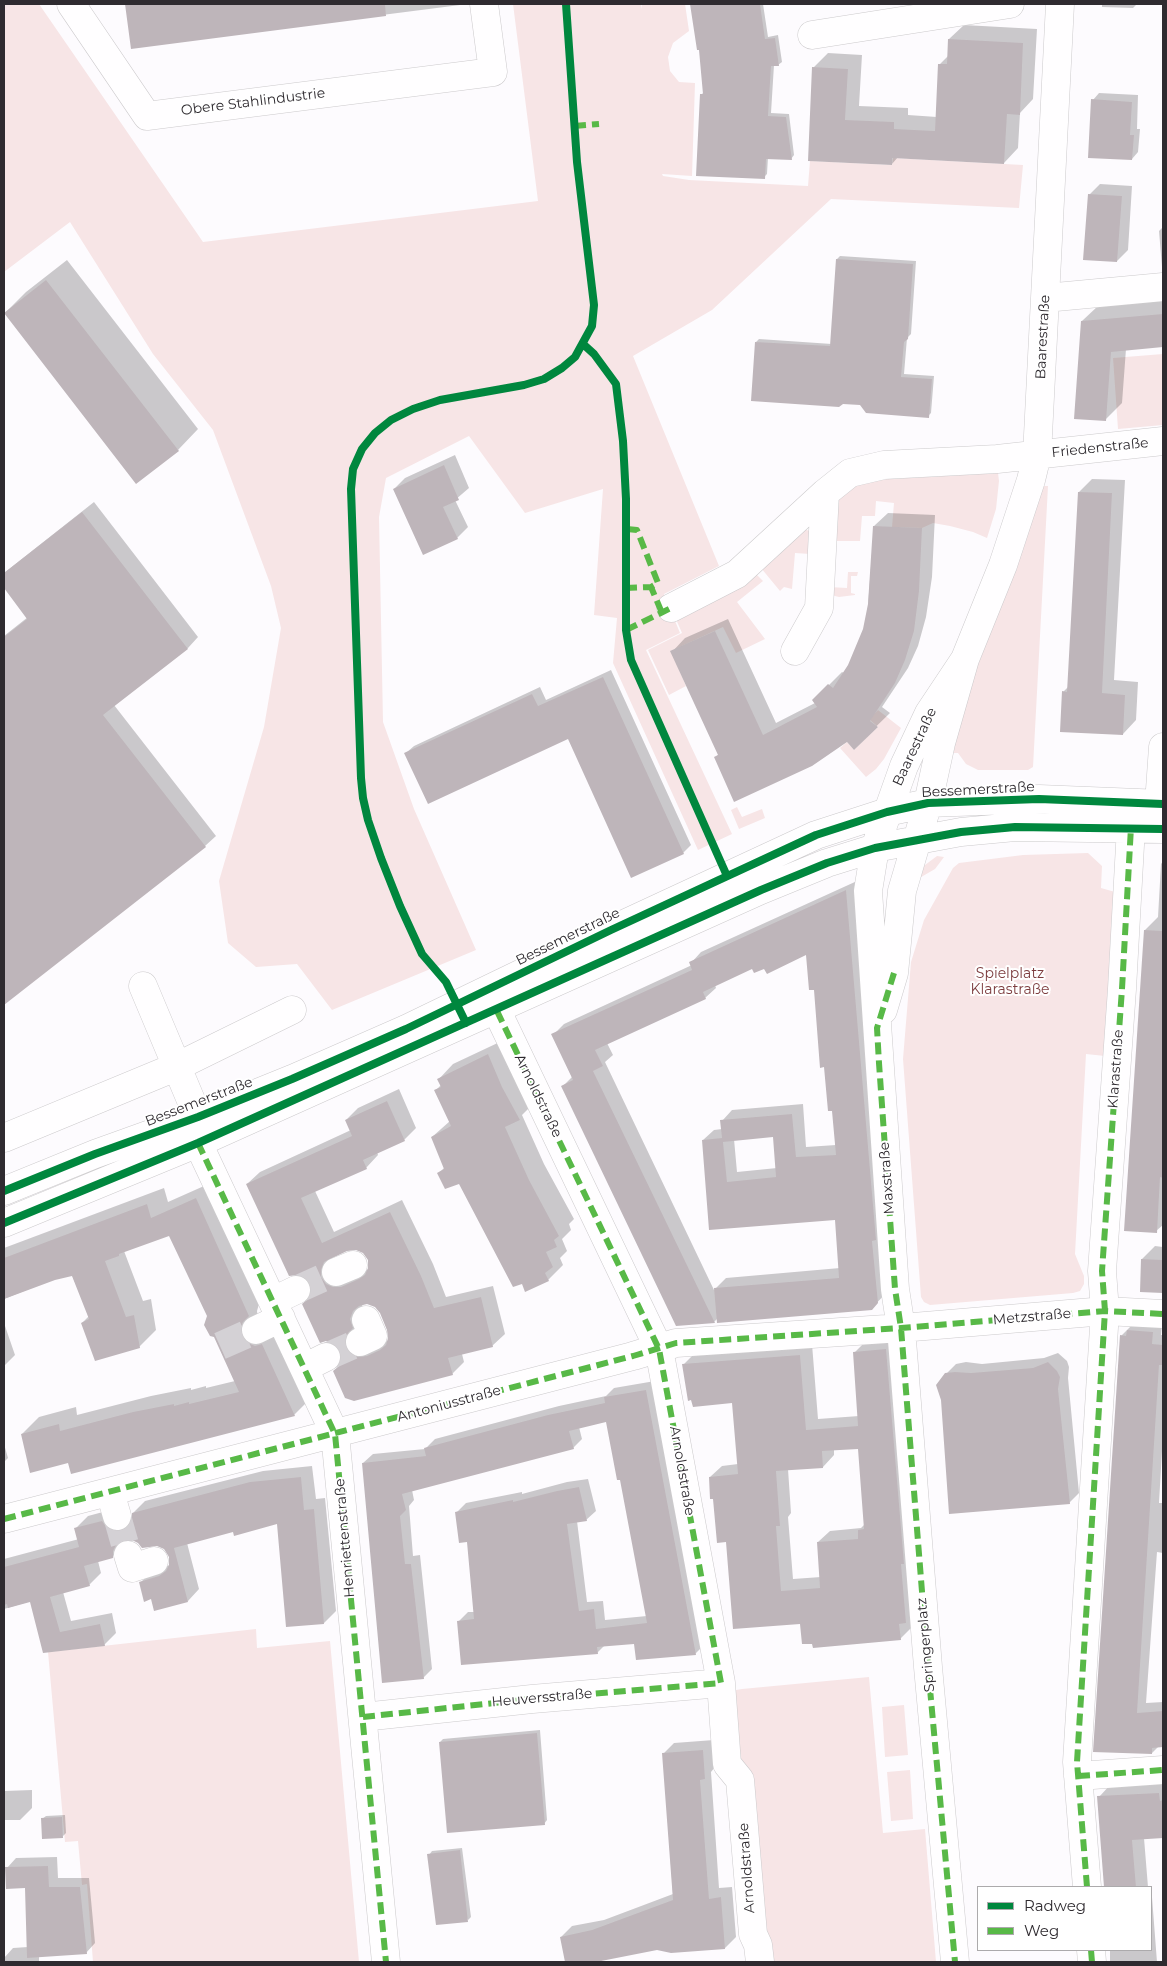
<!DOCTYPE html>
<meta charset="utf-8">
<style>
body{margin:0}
#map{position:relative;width:1167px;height:1966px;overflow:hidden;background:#fdfbfe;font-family:Montserrat,sans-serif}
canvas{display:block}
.frame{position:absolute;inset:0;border:5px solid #2f2b30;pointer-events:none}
.legend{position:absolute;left:977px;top:1886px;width:175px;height:65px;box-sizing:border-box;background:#fff;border:1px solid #acaaac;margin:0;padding:6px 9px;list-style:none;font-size:15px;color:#2f2b30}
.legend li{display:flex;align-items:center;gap:10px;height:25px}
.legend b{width:25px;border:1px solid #acaaac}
</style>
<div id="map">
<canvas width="1167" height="1966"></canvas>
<div class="frame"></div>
<ul class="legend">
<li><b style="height:6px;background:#00873e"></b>Radweg</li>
<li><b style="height:6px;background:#58b947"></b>Weg</li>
</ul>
</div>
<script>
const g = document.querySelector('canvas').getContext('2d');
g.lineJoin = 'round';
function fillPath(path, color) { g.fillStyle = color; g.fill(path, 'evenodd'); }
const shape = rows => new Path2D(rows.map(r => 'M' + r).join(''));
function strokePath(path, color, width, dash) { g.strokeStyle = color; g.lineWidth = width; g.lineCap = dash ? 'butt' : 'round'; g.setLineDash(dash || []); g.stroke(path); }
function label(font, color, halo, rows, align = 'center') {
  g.font = font + ' Montserrat,sans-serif'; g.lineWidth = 4; g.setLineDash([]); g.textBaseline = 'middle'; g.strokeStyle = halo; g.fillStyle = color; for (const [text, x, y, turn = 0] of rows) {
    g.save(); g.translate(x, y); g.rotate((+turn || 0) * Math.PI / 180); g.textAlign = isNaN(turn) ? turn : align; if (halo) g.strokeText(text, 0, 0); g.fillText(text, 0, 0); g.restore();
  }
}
const green = shape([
 [4,4,39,4,203,242,538,201,513,4,641,4,642,9,642,4,685,4,689,31,673,43,668,57,670,71,679,82,695,83,692,176,662,174,663,176,689,180,808,186,810,161,892,165,893,158,1023,165,1019,208,831,199,712,310,633,356,719,566,664,594,680,633,646,650,732,834,698,850,613,663,617,618,594,615,603,489,525,513,469,436,386,478,379,517,383,722,414,809,476,950,332,1010,297,964,256,967,228,943,219,881,264,727,281,628,271,586,213,430,153,354,70,222,4,272],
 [1163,354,1163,425,1118,429,1113,358],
 [998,473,999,481,996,509,987,538,973,532,950,526,933,523,922,528,892,527,894,503,876,501,875,516,862,516,860,541,833,541,838,500,847,489,871,480],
 [1042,486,1048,486,1033,767,1028,770,978,770,966,764,958,753,949,753,953,733,1023,541],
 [803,529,810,531,810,554,795,553,792,589,784,587,780,591,761,568],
 [848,572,858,572,857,576,851,576,851,593,855,594,855,595,839,597,831,595,829,587,847,588],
 [755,573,763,581,737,602,765,639,736,653,723,627,671,651,686,686,669,695,648,650,682,633,675,617],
 [878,710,901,728,884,759,876,769,866,777,840,748,847,742,854,750,866,738,878,727,869,719],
 [737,807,742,817,762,809,765,818,739,829,731,810],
 [1088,853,1102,866,1101,888,1115,892,1105,1056,1086,1054,1075,1254,1084,1276,1084,1284,1080,1291,1073,1293,930,1305,924,1302,921,1297,903,1059,911,962,924,920,953,868,959,863,1023,855],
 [937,856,944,857,935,869,916,880,921,868],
 [256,1629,257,1648,330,1641,359,1962,93,1962,87,1884,82,1885,78,1841,65,1842,48,1652],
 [869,1677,883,1833,925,1829,936,1962,772,1962,765,1941,733,1760,728,1698,736,1690,742,1689],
 [904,1705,908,1755,885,1757,882,1707],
 [910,1770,913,1819,891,1821,887,1772]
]);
const shadow = shape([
 [126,4,468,4,132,47],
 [692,4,763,4,768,37,778,35,782,62,778,65,774,65,771,113,789,114,794,155,791,159,768,157,767,174,764,177,701,95,704,92,700,48,698,49],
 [1102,4,1137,4,1133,8,1102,7],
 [964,25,1037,29,1033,99,1020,113,1018,148,1004,163,898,157,892,164,809,159,813,68,828,53,862,55,859,106,908,108,908,115,937,117,940,64,949,55,949,39],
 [1099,93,1138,95,1137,129,1140,129,1138,152,1132,159,1093,100],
 [1100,184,1132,186,1128,250,1117,261,1089,195],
 [1163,227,1163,266,1162,267,1159,231],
 [840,256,916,261,911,334,907,338,904,374,934,376,931,413,928,416,861,403,756,342,759,339,832,344,837,259],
 [67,260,198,429,178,450,5,313,26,292],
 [1163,300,1163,346,1126,349,1122,403,1105,420,1082,321,1099,305],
 [455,455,469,488,455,500,468,527,457,538,394,489,405,478],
 [1092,479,1125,480,1114,680,1138,682,1136,720,1123,734,1063,692,1069,686,1079,492],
 [94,502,198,637,188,648,114,705,216,836,205,846,4,1004,4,636,28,617,4,586,4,573],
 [888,513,935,515,932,577,926,617,918,646,908,668,882,707,890,713,854,748,847,741,716,757,719,754,672,652,685,638,728,619,776,723,815,703,813,701,842,672,844,673,856,652,867,619,874,526],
 [611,670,691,845,683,853,568,737,406,753,414,746,540,687,546,700],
 [1163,861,1163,1225,1156,1231,1145,930,1158,917,1161,864],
 [857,881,888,1291,871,1309,718,1318,714,1322,563,1086,572,1077,553,1035,564,1024,692,965,691,963,701,952],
 [807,953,815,988,833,1109,836,1145,806,1147,803,1104,732,1110,722,1121,722,1129,714,1130,703,1140,710,1229,836,1219,840,1268,726,1278,714,1290,605,1062,613,1055,607,1043,705,998,716,988,715,985,753,968,765,967],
 [775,1136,777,1168,737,1172,734,1139],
 [504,1040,534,1103,522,1115,544,1164,574,1219,569,1224,571,1230,562,1239,567,1251,560,1258,563,1265,548,1280,459,1182,439,1173,445,1167,432,1137,450,1121,435,1091,441,1085,438,1080,453,1064],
 [399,1089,416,1128,404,1140,377,1152,378,1155,366,1168,315,1191,334,1232,402,1200,433,1264,446,1297,493,1286,505,1334,492,1346,462,1354,464,1362,452,1374,343,1359,341,1349,311,1298,313,1291,311,1282,247,1184,260,1172,351,1130,346,1120,358,1108],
 [356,1248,363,1251,368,1258,369,1269,355,1275,334,1266,332,1257,347,1249],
 [367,1303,376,1306,381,1313,390,1337,389,1340,379,1345,364,1315,362,1304],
 [213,1182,259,1304,257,1311,258,1319,273,1329,311,1398,294,1415,69,1462,22,1434,39,1417,76,1407,77,1415,151,1396,191,1388,191,1390,206,1386,206,1388,235,1381,208,1316,170,1234,124,1251,143,1301,151,1299,156,1330,139,1347,82,1323,89,1316,72,1275,54,1279,4,1299,4,1248,164,1188,168,1202],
 [1155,1246,1163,1247,1163,1292,1141,1290,1142,1259],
 [4,1323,15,1355,4,1366],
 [1162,1323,1161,1335,1163,1335,1163,1434,1159,1503,1163,1503,1163,1553,1157,1552,1146,1703,1163,1702,1163,1746,1158,1747,1152,1753,1095,1751,1121,1336,1131,1326],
 [898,1338,912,1627,900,1639,801,1622,727,1541,710,1477,722,1466,738,1464,733,1402,683,1365,695,1353,812,1344,818,1419,859,1416,854,1353,866,1341],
 [859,1448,865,1524,861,1528,830,1531,818,1542,821,1577,793,1579,788,1517,791,1513,788,1469,823,1467,834,1455,834,1449],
 [1058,1353,1067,1361,1069,1367,1068,1378,1079,1493,1069,1503,946,1374,956,1364,966,1362,982,1364,1044,1358],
 [655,1381,704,1645,695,1654,635,1642,605,1645,597,1653,459,1621,468,1612,475,1612,468,1540,456,1513,466,1503,522,1492,522,1494,567,1482,588,1479,596,1511,586,1520,577,1521,587,1602,603,1601,605,1620,647,1616,621,1478,607,1420,579,1427,582,1439,573,1448,412,1490,414,1500,409,1506,413,1556,420,1555,432,1669,423,1678,363,1463,373,1454,425,1449,435,1439,559,1406,606,1396,614,1388],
 [4,1444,8,1458,4,1462],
 [312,1466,316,1499,325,1498,336,1611,324,1623,287,1626,278,1523,234,1531,187,1543,199,1589,188,1601,152,1598,140,1583,152,1571,170,1565,170,1556,165,1548,157,1544,139,1542,132,1539,124,1539,124,1545,112,1557,98,1561,101,1573,89,1585,63,1592,71,1621,112,1613,116,1633,104,1645,44,1651,31,1601,4,1609,4,1559,79,1539,76,1528,88,1516,114,1509,125,1520,133,1520,133,1513,145,1501,263,1471],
 [540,1730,547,1820,544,1824,440,1742,443,1739],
 [714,1740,715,1767,711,1772,719,1888,732,1887,736,1937,725,1948,671,1952,657,1948,603,1959,600,1962,567,1962,561,1937,572,1926,604,1920,673,1894,663,1754,674,1743],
 [1163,1783,1163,1836,1144,1838,1148,1887,1106,1887,1099,1797,1110,1785],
 [32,1790,32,1808,20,1820,4,1820,4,1791],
 [65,1815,66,1833,63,1836,42,1819,46,1816],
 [462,1848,471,1917,468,1920,429,1855,432,1851],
 [57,1857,58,1878,89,1878,95,1943,86,1953,39,1956,39,1962,4,1962,4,1958,13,1948,28,1947,26,1887,7,1868,16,1858],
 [1151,1897,1152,1897,1157,1962,1110,1962,1110,1950,1151,1950]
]);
const building = shape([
 [125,4,385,4,386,16,131,49],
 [690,4,760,4,765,39,775,38,779,66,771,66,768,116,786,117,792,160,766,159,765,179,696,176,700,94,703,94,699,50,697,50],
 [948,39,1023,43,1020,115,1007,114,1004,164,892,158,892,165,808,161,812,67,848,69,845,120,894,122,894,129,935,131,938,64,947,64],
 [1091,99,1132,102,1130,135,1134,135,1132,160,1088,158],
 [1088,194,1122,196,1117,262,1083,260],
 [836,259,913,264,908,339,904,342,901,377,932,379,929,418,866,413,860,405,843,404,839,407,751,401,755,342,830,346],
 [46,280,179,451,136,484,4,313],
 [1163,314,1163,347,1111,352,1106,421,1074,419,1081,321],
 [444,465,459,500,443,507,458,539,423,555,393,489],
 [1078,492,1112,493,1102,693,1125,695,1123,735,1060,732,1062,691,1067,692],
 [82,512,188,649,103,715,206,847,4,1005,4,637,27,619,4,588,4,573],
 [873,526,922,528,919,591,914,631,905,660,895,683,870,721,878,727,854,750,847,742,812,766,734,802,714,757,718,755,670,651,715,631,763,735,817,707,812,700,828,684,833,688,848,665,863,629,868,604],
 [603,677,684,854,631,878,568,739,428,804,404,753,532,694,538,706],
 [846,890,876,1240,872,1241,878,1303,872,1310,717,1323,714,1288,839,1278,835,1220,709,1230,702,1140,722,1138,720,1120,792,1114,796,1157,836,1155,832,1111,828,1111,824,1067,820,1068,814,990,809,990,806,955,767,974,764,969,754,973,752,969,703,992,706,999,595,1050,603,1066,593,1071,715,1323,676,1326,561,1086,573,1080,551,1034,692,970,689,962],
 [773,1137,776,1177,727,1182,723,1142],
 [1144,930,1163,931,1163,1178,1160,1177,1157,1233,1124,1231],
 [488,1054,502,1087,520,1120,505,1127,529,1180,559,1236,554,1240,557,1247,546,1252,553,1267,545,1273,549,1281,525,1292,522,1284,513,1287,459,1184,445,1189,437,1173,444,1169,431,1137,451,1126,434,1090,441,1087,437,1079],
 [387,1101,405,1141,363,1160,367,1169,301,1198,322,1243,390,1212,421,1276,434,1308,481,1297,493,1347,448,1358,453,1375,354,1401,345,1398,333,1371,339,1366,342,1358,340,1350,334,1344,326,1341,320,1343,302,1304,309,1298,312,1291,310,1283,304,1277,298,1275,289,1276,246,1184,352,1136,345,1120],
 [356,1250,363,1253,368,1260,368,1268,365,1275,359,1279,341,1287,333,1287,326,1284,321,1277,321,1270,324,1262,347,1251],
 [367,1304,375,1307,380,1313,387,1330,388,1338,386,1345,380,1350,367,1356,358,1357,351,1354,346,1349,345,1340,348,1333,353,1328,350,1319,353,1311,359,1306],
 [196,1198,249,1316,243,1322,240,1329,242,1336,248,1343,255,1346,262,1344,295,1416,71,1474,68,1463,30,1473,21,1434,59,1424,60,1431,133,1412,174,1404,174,1406,189,1402,189,1404,239,1392,214,1337,210,1336,204,1325,207,1316,169,1236,119,1254,119,1256,105,1261,126,1317,134,1315,140,1348,95,1361,81,1323,89,1319,72,1276,55,1280,4,1299,4,1258,147,1204,151,1218],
 [1141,1259,1163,1260,1163,1293,1140,1292],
 [1127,1330,1153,1332,1152,1344,1163,1345,1163,1365,1159,1365,1137,1713,1163,1711,1163,1747,1152,1748,1152,1754,1093,1752,1120,1335,1126,1336],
 [886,1349,904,1564,901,1564,906,1623,899,1624,901,1640,813,1648,812,1644,802,1644,800,1624,733,1629,726,1542,717,1543,713,1499,710,1499,709,1477,738,1474,732,1403,693,1407,691,1400,688,1401,682,1364,800,1355,806,1430,858,1426,853,1352],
 [858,1449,864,1529,858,1530,858,1539,817,1542,820,1588,781,1591,776,1526,780,1526,776,1471,823,1468,822,1451],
 [1048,1362,1057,1371,1060,1377,1058,1389,1070,1504,949,1514,941,1400,936,1385,945,1373,955,1372,971,1373,1033,1368],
 [646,1390,696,1655,636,1660,634,1644,597,1647,598,1654,461,1665,457,1621,474,1619,467,1542,459,1543,455,1512,513,1500,513,1502,557,1491,579,1487,587,1521,567,1524,579,1611,594,1609,596,1629,647,1623,620,1480,617,1480,606,1422,569,1431,574,1449,402,1494,406,1510,400,1516,405,1564,411,1564,424,1679,382,1683,362,1463,426,1456,424,1448,548,1415,605,1403,604,1397],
 [301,1477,304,1510,314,1509,324,1624,286,1627,277,1524,234,1536,233,1532,174,1548,188,1602,154,1611,151,1599,144,1602,139,1582,159,1576,166,1571,169,1565,169,1557,164,1549,157,1546,142,1548,138,1543,132,1540,124,1540,116,1545,113,1551,113,1558,84,1566,90,1586,50,1597,60,1632,100,1624,105,1646,43,1653,30,1602,8,1608,7,1604,4,1605,4,1567,79,1547,74,1528,102,1521,107,1528,113,1531,121,1531,129,1526,132,1520,132,1513,250,1482],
 [537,1733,545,1825,447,1833,439,1742],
 [703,1750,705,1779,700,1780,709,1899,721,1897,725,1949,671,1953,657,1950,596,1962,565,1962,560,1937,592,1930,673,1900,662,1753],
 [1159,1793,1160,1801,1163,1800,1163,1838,1132,1840,1136,1887,1104,1887,1097,1796],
 [62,1817,63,1838,42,1839,41,1818],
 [460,1850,468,1922,436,1925,427,1854],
 [48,1866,49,1887,80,1887,87,1954,27,1958,25,1888,6,1889,5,1867]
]);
const minorTunnel = shape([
 [296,1290,336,1272],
 [220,1346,256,1330],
 [326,1357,360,1342],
 [117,1516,128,1555]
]);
const minor = shape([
 [71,4,147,116,493,72,484,4],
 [812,35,1010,4],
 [1045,298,1163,287],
 [671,608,737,574,825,493],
 [795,651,819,608,825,493,850,473,884,465,997,459,1163,441],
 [1159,804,1163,747],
 [143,986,198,1117,198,1143,335,1434,386,1962],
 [496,1009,659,1349,721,1683,727,1764,740,1780,753,1934,758,1945,760,1962],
 [883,1010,894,973,902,891,928,803,941,743,965,659,1003,565,1031,480,1037,455,1060,4],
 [4,1138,178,1066,292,1010],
 [4,1191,95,1154,198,1117,292,1079,406,1029,611,930,816,835,887,812,928,803,1039,799,1163,804],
 [4,1223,198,1143,761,890,827,863,875,848,961,832,1015,827,1163,829],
 [336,1272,353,1265],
 [273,1301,296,1290],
 [256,1330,281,1318],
 [360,1342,373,1336,366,1320],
 [304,1368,326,1357],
 [110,1492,117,1516],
 [4,1519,633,1356,676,1343,901,1328,1105,1311,1163,1314],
 [128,1555,132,1568,154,1561],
 [363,1717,532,1699,721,1683],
 [1078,1776,1163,1770],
 [1087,1887,1077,1762,1105,1311,1102,1271,1122,989,1131,827],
 [1091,1950,1092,1962],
 [955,1962,928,1667,901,1328,895,1289,868,891,875,848,904,766,929,713,965,659]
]);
const quiet = shape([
 [574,126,599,124],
 [627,529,637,530,658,583,651,587,662,613],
 [625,588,651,587],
 [626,630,671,608],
 [894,973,877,1028,879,1063,895,1289,901,1328,928,1667,955,1962],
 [198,1143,335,1434,386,1962],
 [4,1519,633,1356,676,1343,901,1328,1105,1311,1163,1314],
 [363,1717,532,1699,721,1683,659,1349,496,1009],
 [1078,1776,1163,1770],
 [1087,1887,1077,1762,1105,1311,1102,1271,1122,989,1131,827],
 [1091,1950,1092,1962]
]);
const cycleway = shape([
 [583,344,594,354,616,384,623,441,626,499,626,630,631,660,727,876],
 [466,1023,446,982,422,954,400,906,381,858,368,820,363,798,361,778,351,489,353,469,362,449,375,433,391,420,413,409,440,400,524,385,544,379,562,368,575,357,592,326,594,305,577,162,566,4],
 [4,1191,95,1154,198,1117,292,1079,406,1029,611,930,816,835,887,812,928,803,1039,799,1163,804],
 [4,1223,198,1143,761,890,827,863,875,848,961,832,1015,827,1163,829]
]);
const streetNames = [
 ["Obere Stahlindustrie",253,102,-7],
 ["Baarestraße",1043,337,-87],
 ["Friedenstraße",1100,448,-6],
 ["Baarestraße",915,747,-65],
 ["Bessemerstraße",978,790,-3],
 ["Bessemerstraße",568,937,-26],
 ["Klarastraße",1116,1069,-86],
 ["Arnoldstraße",538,1096,64],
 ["Bessemerstraße",199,1102,-21],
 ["Maxstraße",887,1178,-94],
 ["Metzstraße",1032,1317,-5],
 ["Antoniusstraße",449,1404,-15],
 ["Arnoldstraße",682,1471,80],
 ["Henriettenstraße",345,1538,-95],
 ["Springerplatz",926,1645,-95],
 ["Heuversstraße",542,1698,-5],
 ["Arnoldstraße",747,1868,-94]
];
const parkNames = [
 ["Spielplatz",1010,974],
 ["Klarastraße",1010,990]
];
fillPath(green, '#f7e5e6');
fillPath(shadow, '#0003');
fillPath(building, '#beb5ba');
strokePath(minorTunnel, '#d4d1d5', 28, [28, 14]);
strokePath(minor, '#cccacc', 29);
strokePath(minor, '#fffeff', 28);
strokePath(quiet, '#58b947', 6, [12, 6]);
strokePath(cycleway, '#00873e', 8);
label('14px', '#2f2b30', '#fff', streetNames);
label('14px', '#7d3d3f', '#fff', parkNames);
</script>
